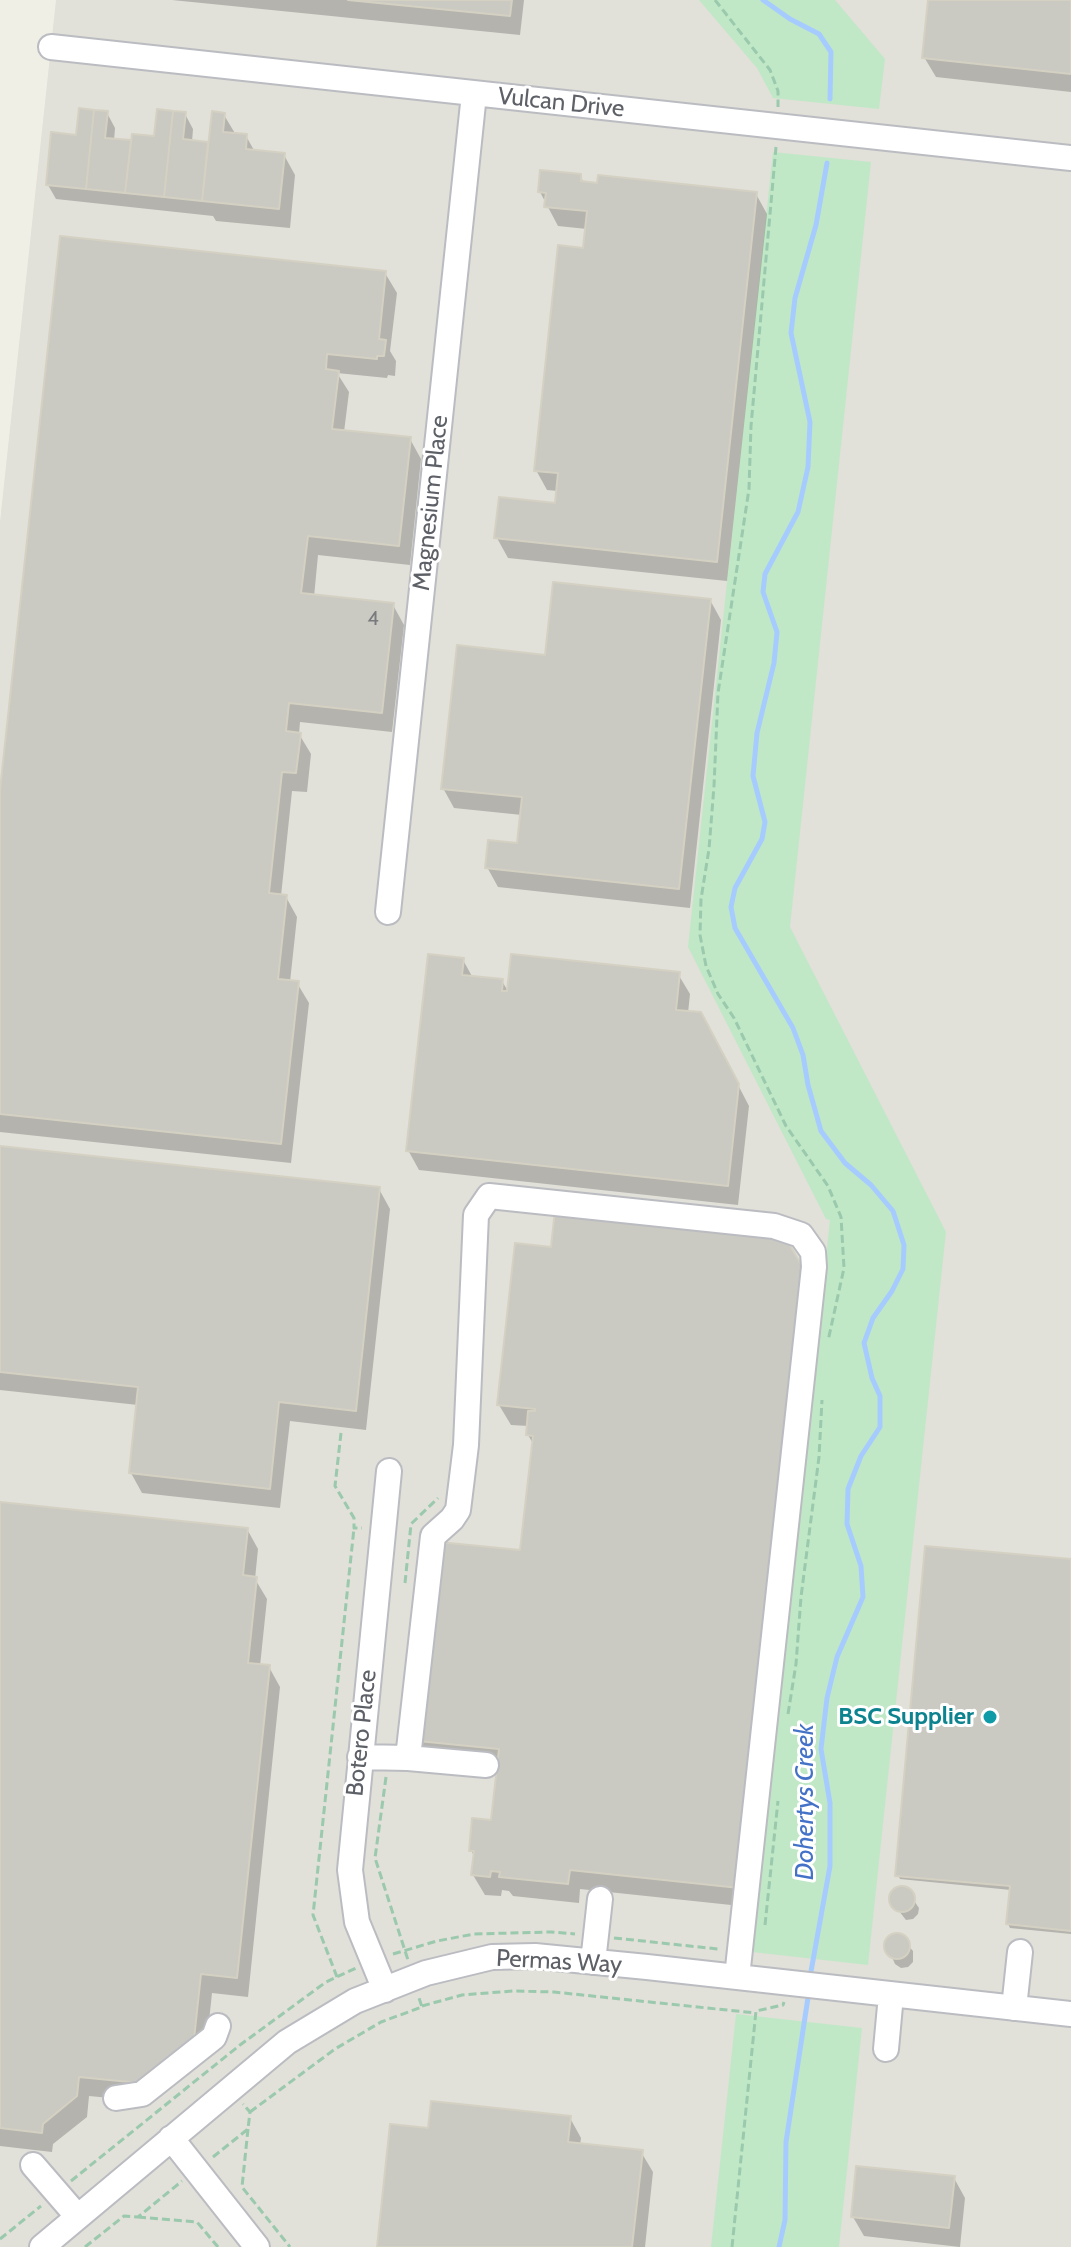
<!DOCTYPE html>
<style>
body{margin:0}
canvas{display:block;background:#f0efe5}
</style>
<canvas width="1071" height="2247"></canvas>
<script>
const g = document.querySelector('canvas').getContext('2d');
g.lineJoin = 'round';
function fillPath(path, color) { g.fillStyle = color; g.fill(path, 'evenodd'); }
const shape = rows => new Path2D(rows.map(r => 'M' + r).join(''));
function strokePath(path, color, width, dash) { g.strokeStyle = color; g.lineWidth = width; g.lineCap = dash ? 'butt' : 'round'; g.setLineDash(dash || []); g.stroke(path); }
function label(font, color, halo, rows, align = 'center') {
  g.font = font + ' Cabin,sans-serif'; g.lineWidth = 6; g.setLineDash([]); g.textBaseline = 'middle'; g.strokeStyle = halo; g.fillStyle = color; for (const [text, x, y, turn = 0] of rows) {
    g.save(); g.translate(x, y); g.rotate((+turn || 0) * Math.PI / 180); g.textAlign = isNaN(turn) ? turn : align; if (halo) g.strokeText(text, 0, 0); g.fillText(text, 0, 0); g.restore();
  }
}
const industrial = shape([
 [56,0,1071,0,1071,2247,0,2247,0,522]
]);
const green = shape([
 [699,0,835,0,885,59,879,109,773,98,757,68],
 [773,152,871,162,790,927,946,1232,868,1965,752,1952,830,1220,826,1219,688,947],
 [736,2014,862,2028,839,2247,711,2247]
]);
const shadow = shape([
 [172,0,524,0,520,35],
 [930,0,1071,0,1071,92,936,77,924,57],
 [107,113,115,128,114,141,133,143,156,138,185,114,193,129,192,142,210,144,224,115,236,135,246,136,255,152,284,155,295,175,290,228,216,221,213,216,56,199,48,185,78,137],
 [580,176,585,184,756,194,767,214,727,581,508,558,497,538,557,505,558,491,547,490,536,470,585,250,587,229,558,226,540,192],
 [62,238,385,273,397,293,390,351,396,361,395,376,388,375,387,378,337,373,349,392,344,432,410,439,421,459,410,565,318,555,314,597,393,605,404,625,392,732,300,722,299,734,311,754,307,792,292,791,281,896,286,897,297,917,290,982,297,983,309,1003,291,1163,0,1132,0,809],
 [710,600,721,620,690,908,498,887,487,867,518,845,522,815,454,808,443,788],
 [463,960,473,978,502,981,509,993,678,974,690,994,688,1013,712,1035,749,1106,738,1205,419,1170,408,1150],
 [0,1148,379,1189,390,1209,366,1430,290,1421,280,1508,142,1493,131,1473,138,1405,0,1390],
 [517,1246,750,1907,580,1889,579,1903,513,1896,509,1891,502,1890,501,1896,485,1895,473,1875,475,1858,471,1850,493,1823,499,1767,431,1760,420,1740,522,1552,534,1445,528,1435,529,1426,511,1425,499,1405],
 [0,1504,247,1529,258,1549,255,1579,267,1599,260,1666,269,1667,280,1687,248,1997,212,1993,205,2059,152,2102,89,2096,87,2117,53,2144,52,2152,0,2146],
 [1071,1561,1071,1934,1010,1928,1008,1924,1011,1890,900,1879,898,1875],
 [899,1889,906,1889,919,1908,918,1914,913,1919,906,1920,892,1902,892,1896],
 [901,1937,913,1951,913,1962,908,1967,901,1968,895,1964,887,1946,891,1938],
 [570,2118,581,2138,580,2145,641,2152,653,2172,645,2247,379,2247,430,2130],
 [954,2178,965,2198,960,2247,864,2236,853,2217]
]);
const stream = shape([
 [763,0,790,19,819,34,831,52,830,99],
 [810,1977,830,1866,830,1803,821,1749,827,1698,837,1657,863,1597,861,1566,847,1524,848,1489,861,1456,880,1427,880,1396,872,1378,864,1343,873,1318,892,1291,903,1269,904,1245,893,1211,871,1185,845,1163,821,1131,808,1085,803,1055,793,1028,735,928,731,907,735,888,762,839,765,822,753,776,757,733,774,663,777,632,763,592,765,574,798,512,808,467,810,422,791,333,795,298,816,225,827,163],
 [779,2247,785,2220,786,2142,809,1991]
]);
const building = shape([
 [348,0,512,0,510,16,348,0],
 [928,0,1071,0,1071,74,922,58,928,0],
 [79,108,94,110,86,189,46,185,51,132,76,135,79,108],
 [157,109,173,111,164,197,125,193,132,134,154,136,157,109],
 [94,110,108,111,105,138,131,140,125,193,86,189,94,110],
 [173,111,186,112,183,139,208,142,202,201,164,197,173,111],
 [212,111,225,113,223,132,247,134,246,149,285,153,279,209,202,201,212,111],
 [540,170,581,174,581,181,597,183,598,175,757,192,717,562,494,538,499,497,555,503,558,473,534,471,558,245,583,248,587,211,544,207,546,193,538,192,540,170],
 [60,236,386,271,379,339,386,340,384,356,377,356,377,359,327,354,326,369,339,371,332,429,411,437,399,546,308,536,301,593,394,603,382,713,289,703,286,731,301,733,296,773,282,772,269,893,287,895,278,979,299,981,281,1144,0,1114,0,790,60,236],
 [553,582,711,599,679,889,485,868,488,840,517,843,522,797,441,789,457,645,545,655,553,582],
 [428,954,464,958,462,975,503,979,502,991,507,991,511,954,680,972,676,1010,701,1012,739,1084,728,1186,406,1151,428,954],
 [0,1146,380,1187,356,1411,279,1402,270,1489,129,1473,138,1387,0,1372,0,1146],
 [555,1210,784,1235,806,1273,739,1888,570,1870,568,1884,499,1877,500,1872,491,1871,490,1877,471,1875,474,1851,469,1851,472,1818,491,1820,499,1749,418,1741,439,1542,520,1550,533,1436,526,1435,528,1411,535,1411,535,1409,497,1405,515,1243,551,1247,555,1210],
 [0,1502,248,1528,243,1575,257,1577,248,1663,270,1665,237,1978,201,1974,194,2039,140,2083,79,2077,77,2096,43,2124,42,2133,0,2128,0,1502],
 [925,1546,1071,1559,1071,1931,1006,1924,1010,1886,895,1876,925,1546],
 '889 1899a13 13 0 1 1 26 0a13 13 0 1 1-26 0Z',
 '884 1946a13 13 0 1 1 26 0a13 13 0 1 1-26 0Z',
 [431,2101,571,2116,568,2142,643,2150,632,2247,377,2247,390,2124,428,2128,431,2101],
 [856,2166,955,2176,949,2228,851,2217,856,2166]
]);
const path = shape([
 [715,0,770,70,778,91,778,107],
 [776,147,751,426,749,489,718,693,714,786,709,849,701,899,700,935,706,966,718,994,734,1018,786,1126,828,1186,841,1217,844,1268,828,1341],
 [341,1433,335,1486,354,1518,354,1528,362,1528],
 [405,1583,411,1524,438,1498],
 [788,1714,796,1664,801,1597,819,1457,822,1400],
 [386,1777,375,1858,408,1960],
 [765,1925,778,1801],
 [614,1938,718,1949],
 [393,1954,437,1941,474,1934,551,1932,575,1934],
 [337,1977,313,1915,354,1528],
 [422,2006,462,1995,513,1991,554,1992,755,2013],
 [250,2112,335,2049,381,2022,422,2007,419,1998],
 [248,2129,242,2187,290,2247],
 [213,2157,248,2129,250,2112,243,2104],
 [71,2181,240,2045,326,1982,356,1968],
 [138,2217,197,2222,218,2247],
 [0,2239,41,2206],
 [85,2247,124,2216,138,2217,182,2181],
 [732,2247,756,2011,783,2005,784,2002]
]);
const minor = shape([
 [51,47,1071,158],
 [388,912,474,94],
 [360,1757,408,1758,433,1536,452,1519,458,1510,466,1445,476,1215,489,1196,774,1226,801,1235,813,1252,814,1267,737,1977],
 [408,1758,486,1765],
 [593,1962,600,1899],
 [385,1990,357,1922,350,1870,389,1471],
 [1014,2008,1020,1952],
 [886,2049,891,1995],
 [116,2098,142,2094,214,2037,218,2026],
 [171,2138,257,2247],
 [33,2165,78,2217],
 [42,2247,287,2042,355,2001,426,1973,492,1957,535,1956,647,1967,1071,2014]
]);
const markers = [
 [990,1717,8,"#0f9aa8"]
];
const numberNames = [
 ["4",373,619]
];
const streetNames = [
 ["Vulcan Drive",561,103,6],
 ["Magnesium Place",431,503,-84],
 ["Botero Place",362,1733,-84],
 ["Permas Way",559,1962,3]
];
const cultureNames = [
 ["BSC Supplier",974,1717]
];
const waterNames = [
 ["Dohertys Creek",805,1802,-90]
];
fillPath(industrial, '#e1e0d9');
fillPath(green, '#c1e8c6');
fillPath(shadow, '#0003');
strokePath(stream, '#a6ccff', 5);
fillPath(building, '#cac9c2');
strokePath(building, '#d4d1c3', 2);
strokePath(minor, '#babcc1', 28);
strokePath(path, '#9ac9ad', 3, [8, 4]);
strokePath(minor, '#fff', 24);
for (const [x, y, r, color] of markers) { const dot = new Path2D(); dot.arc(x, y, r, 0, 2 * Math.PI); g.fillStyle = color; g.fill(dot); strokePath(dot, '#fff', 3); }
label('20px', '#787a7d', null, numberNames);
label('24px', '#5d6066', '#fff', streetNames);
label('bold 24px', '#0d838f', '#fff', cultureNames, 'right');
label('italic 26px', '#4472c7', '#fff', waterNames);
</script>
